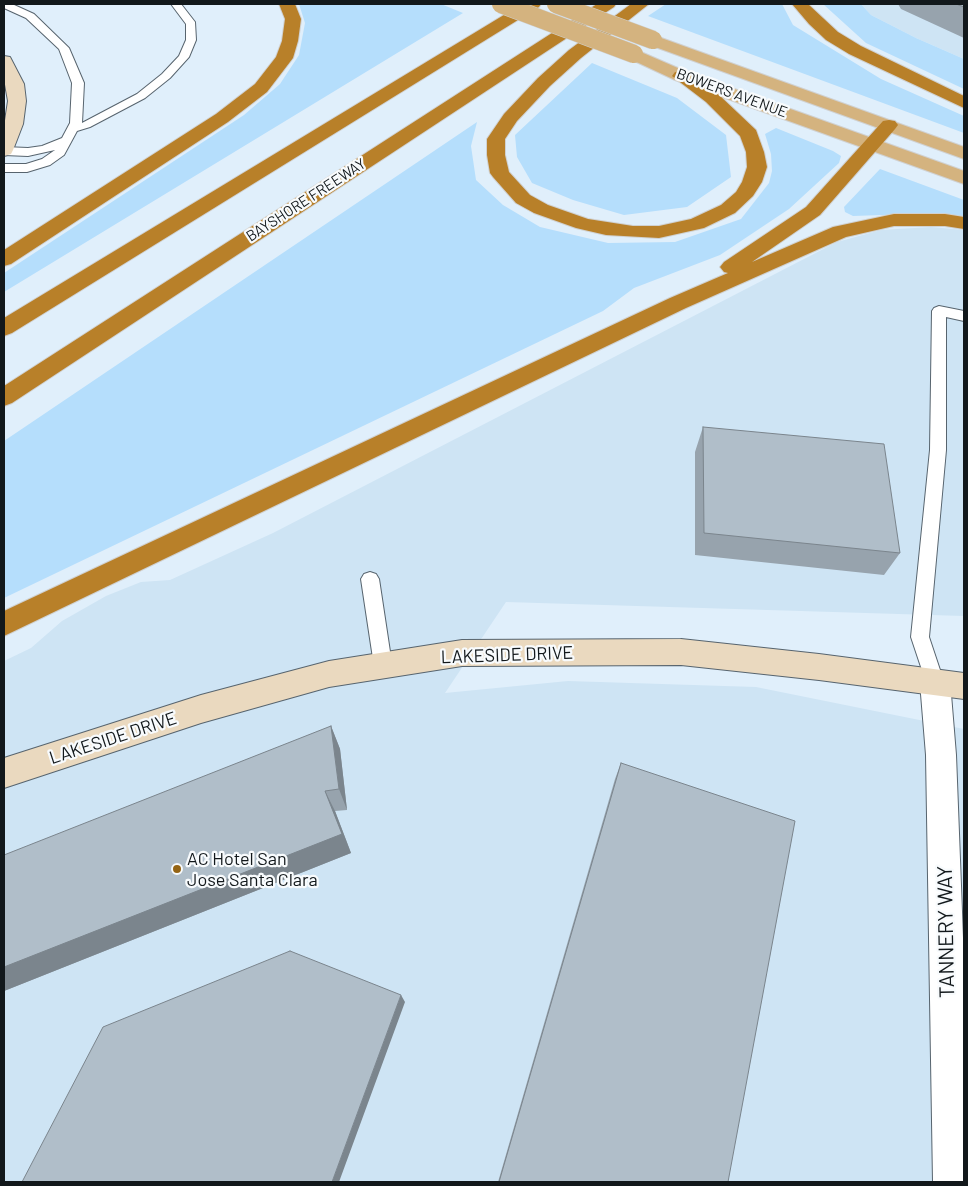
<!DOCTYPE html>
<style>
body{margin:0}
#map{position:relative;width:968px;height:1186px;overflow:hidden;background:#e0effb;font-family:Barlow,sans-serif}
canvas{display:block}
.frame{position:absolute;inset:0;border:5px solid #12181b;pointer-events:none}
</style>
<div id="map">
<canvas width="968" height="1186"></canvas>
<div class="frame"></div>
</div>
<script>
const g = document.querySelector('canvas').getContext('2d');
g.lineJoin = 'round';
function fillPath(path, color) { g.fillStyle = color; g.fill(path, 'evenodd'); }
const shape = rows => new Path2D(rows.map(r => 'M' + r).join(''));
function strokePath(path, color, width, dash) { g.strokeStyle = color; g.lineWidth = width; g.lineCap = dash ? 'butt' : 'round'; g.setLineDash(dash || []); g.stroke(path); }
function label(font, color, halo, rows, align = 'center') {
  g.font = font + ' Barlow,sans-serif'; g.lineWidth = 4.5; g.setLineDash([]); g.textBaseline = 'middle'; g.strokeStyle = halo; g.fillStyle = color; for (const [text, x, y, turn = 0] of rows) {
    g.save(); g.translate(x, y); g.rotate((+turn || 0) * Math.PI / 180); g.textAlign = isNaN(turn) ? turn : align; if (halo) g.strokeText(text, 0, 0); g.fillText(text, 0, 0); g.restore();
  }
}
const built = shape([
 [861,4,964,4,964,59,916,38,871,15],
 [931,227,964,230,964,616,506,602,445,693,568,681,756,687,964,729,964,1182,4,1182,4,661,31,648,62,621,106,596,141,582,170,580,273,533,837,242,881,230]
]);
const green = shape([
 [299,4,441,4,463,13,4,292,4,273,244,115,280,84,299,55,305,23],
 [666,4,782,4,793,25,881,79,964,116,964,133,648,16],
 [823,4,861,4,871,15,916,38,964,59,964,89,866,43],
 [592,63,677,98,726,135,731,177,687,207,624,215,573,200,532,183,517,157,515,135],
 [477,122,471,146,476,180,503,205,540,227,608,243,675,242,741,219,769,183,772,171,771,154,765,134,776,128,833,151,841,156,839,163,789,209,720,255,634,288,603,311,4,598,4,441],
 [880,169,964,200,964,217,945,214,912,214,853,216,845,212,844,207]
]);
const lane = shape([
 [4,4,12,4,34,14,69,48,84,83,82,123,137,94,162,74,179,56,186,40,186,24,171,4,181,4,195,22,196,40,189,57,170,78,145,98,90,127,77,131,64,155,50,165,27,172,4,172,4,164,26,164,42,159,55,150,28,156,4,155,4,147,28,148,42,146,62,138,70,123,72,83,59,49,26,18,4,8,4,4],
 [939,306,964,311,964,321,946,317,946,450,929,637,944,682,942,688,935,690,928,688,911,637,930,450,932,311,934,308,939,306],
 [370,572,376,574,379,579,392,665,390,671,383,673,376,671,374,665,361,579,364,574,370,572]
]);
const street = shape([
 [935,669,945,673,950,682,956,755,964,964,964,1182,933,1182,926,755,920,682,925,673,935,669]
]);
const secondary = shape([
 [4,56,10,57,24,84,26,101,23,124,13,150,11,154,4,156,4,127,8,101,4,79,4,56],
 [681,639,819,654,964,673,964,699,819,680,681,665,462,666,329,687,201,723,4,788,4,758,201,695,329,661,462,640,681,639]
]);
const primary = shape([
 [653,35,964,147,964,159,647,44,645,40,647,36,653,35],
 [634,49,687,72,964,171,964,184,675,80,628,58,626,54,628,50,634,49]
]);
const highway = shape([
 [279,4,295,4,301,19,298,41,293,58,267,92,228,122,11,264,4,266,4,250,216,114,255,84,276,57,282,41,285,19,279,4],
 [522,4,541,4,539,7,12,333,4,336,4,318,522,4],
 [597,4,616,4,614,7,12,403,4,406,4,386,597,4],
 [631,4,649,4,581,58,550,86,517,121,505,139,505,155,509,172,530,195,548,205,588,219,633,226,659,226,691,219,721,205,736,192,742,182,747,167,746,152,740,136,706,102,672,76,675,72,681,71,687,72,718,94,756,130,764,152,767,167,762,182,753,196,735,213,704,228,659,238,606,235,576,228,534,213,516,203,493,177,490,173,487,155,487,139,504,114,538,78,569,50,631,4],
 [792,4,808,4,838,32,861,46,964,96,964,108,849,54,826,40,809,24,792,4],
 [889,120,895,121,898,125,895,129,820,215,752,262,833,227,894,214,945,214,964,217,964,229,945,226,894,226,846,237,686,308,4,636,4,611,670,298,728,273,724,272,720,267,724,262,806,207,883,121,889,120]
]);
const primaryBridge = shape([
 [501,4,634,54],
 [556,4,653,40]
]);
const wall = shape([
 [898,4,964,4,964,38,901,9],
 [703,427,900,553,884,575,695,555,695,452],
 [331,726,340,749,347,810,335,811,351,853,4,991],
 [621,763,728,1182,498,1182,615,779]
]);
const shadedWall = shape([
 [331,726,340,749,347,810,339,789],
 [325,791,335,811,351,853,4,991,4,967],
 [401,995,405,1002,339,1182,332,1182]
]);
const building = shape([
 [956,4,964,4,964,7,956,4],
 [703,427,884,444,900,553,704,533,703,427],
 [331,726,339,789,325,791,342,834,4,967,4,855,331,726],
 [621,763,795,821,728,1182,499,1182,621,763],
 [290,951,401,995,332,1182,22,1182,103,1027,290,951]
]);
const markers = [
 [177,869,5,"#946414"]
];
const farStreetnames = [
 ["BOWERS AVENUE",732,93,20],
 ["BAYSHORE FREEWAY",306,200,-33]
];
const streetNames = [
 ["LAKESIDE DRIVE",507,655,-2],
 ["LAKESIDE DRIVE",113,738,-18]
];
const poiNames = [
 ["AC Hotel San",187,859],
 ["Jose Santa Clara",187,880]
];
const nearStreetnames = [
 ["TANNERY WAY",946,932,-91]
];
fillPath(built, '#cee4f4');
fillPath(green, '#b5defc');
strokePath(lane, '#57646e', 2);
strokePath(street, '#57646e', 2);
strokePath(secondary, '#57646e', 2);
strokePath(primary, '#d0d1d1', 2);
strokePath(highway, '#d0d1d1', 2);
fillPath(lane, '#fff');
fillPath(street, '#fff');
fillPath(secondary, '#ead9bf');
fillPath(primary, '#d4b37f');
fillPath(highway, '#b88029');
strokePath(primaryBridge, '#d0d1d1', 19, []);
strokePath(primaryBridge, '#d4b37f', 18);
fillPath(wall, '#97a3ad');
fillPath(shadedWall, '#7b858d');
fillPath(building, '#b0bec9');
strokePath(building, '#7b858d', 1);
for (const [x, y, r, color] of markers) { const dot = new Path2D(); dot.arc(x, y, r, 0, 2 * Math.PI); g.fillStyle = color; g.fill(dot); strokePath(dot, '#f8fbfd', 2); }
label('15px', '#12181b', '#f8fbfd', farStreetnames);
label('18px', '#12181b', '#f8fbfd', streetNames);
label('18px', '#12181b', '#f8fbfd', poiNames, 'left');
label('21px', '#12181b', '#f8fbfd', nearStreetnames);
</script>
